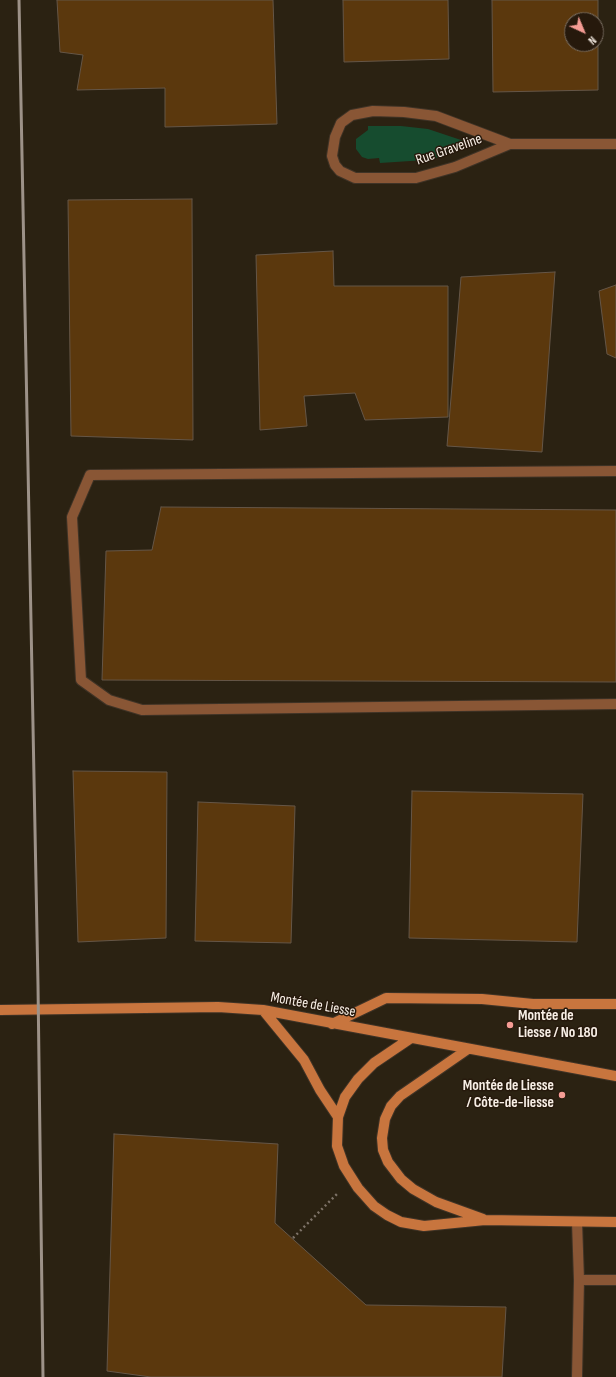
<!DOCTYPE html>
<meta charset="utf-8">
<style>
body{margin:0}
#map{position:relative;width:616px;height:1377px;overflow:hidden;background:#26190c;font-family:"Sofia Sans Condensed",sans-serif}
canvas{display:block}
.north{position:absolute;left:564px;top:12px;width:40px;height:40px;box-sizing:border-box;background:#26190c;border:1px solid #7a6f63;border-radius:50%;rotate:136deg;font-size:11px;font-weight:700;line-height:16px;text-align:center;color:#f8efe6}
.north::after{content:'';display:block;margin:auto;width:14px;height:18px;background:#f59c94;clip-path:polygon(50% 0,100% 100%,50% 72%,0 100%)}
</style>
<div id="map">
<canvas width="616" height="1377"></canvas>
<div class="north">N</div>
</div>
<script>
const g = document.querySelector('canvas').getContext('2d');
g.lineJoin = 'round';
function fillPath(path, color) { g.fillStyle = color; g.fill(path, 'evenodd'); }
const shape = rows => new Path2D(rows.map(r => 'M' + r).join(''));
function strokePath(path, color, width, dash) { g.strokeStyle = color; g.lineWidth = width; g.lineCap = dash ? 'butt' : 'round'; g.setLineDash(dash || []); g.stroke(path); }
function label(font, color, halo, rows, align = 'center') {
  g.font = font + ' "Sofia Sans Condensed",sans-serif'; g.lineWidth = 3; g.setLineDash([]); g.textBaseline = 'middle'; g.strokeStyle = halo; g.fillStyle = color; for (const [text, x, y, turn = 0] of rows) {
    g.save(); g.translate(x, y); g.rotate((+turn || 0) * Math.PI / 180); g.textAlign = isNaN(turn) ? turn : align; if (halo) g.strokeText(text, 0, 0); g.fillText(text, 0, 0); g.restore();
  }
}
const industrial = shape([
 [0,0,616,0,616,1377,0,1377],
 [572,20,596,20,596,44,572,44]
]);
const green = shape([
 [368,126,401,126,428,129,464,141,466,146,444,156,426,160,380,163,379,158,368,159,362,157,356,149,356,139,368,130]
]);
const building = shape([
 [57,0,273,0,277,124,165,127,165,88,77,90,83,55,60,52,57,0],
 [343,0,448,0,449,59,344,62,343,0],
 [492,0,598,0,598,90,493,92,492,0],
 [572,20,596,20,596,44,572,44,572,20],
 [192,199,193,440,71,436,68,200,192,199],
 [333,251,334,286,448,286,448,417,365,420,355,393,304,396,307,426,260,430,256,255,333,251],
 [555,272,542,452,447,446,461,277,555,272],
 [616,285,616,358,607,354,599,291,616,285],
 [161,507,616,510,616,682,102,680,106,551,152,550,161,507],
 [73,771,167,772,166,938,78,942,73,771],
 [412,791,583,794,577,942,409,938,412,791],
 [198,802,295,806,291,943,195,941,198,802],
 [114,1134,278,1144,275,1223,366,1305,506,1307,502,1377,151,1377,107,1371,114,1134]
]);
const path = shape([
 [293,1238,338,1193]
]);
const lane = shape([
 [616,471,90,475,72,517,81,680,109,700,142,710,616,704],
 [577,1222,579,1280],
 [577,1377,579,1280,616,1280]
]);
const street = shape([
 [510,144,455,167,416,178,355,178,340,171,335,165,332,156,335,137,341,123,352,115,373,111,404,112,436,116,510,144,616,144]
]);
const secondary = shape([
 [0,1010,218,1007,263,1010,616,1076],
 [263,1010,304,1060,320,1090,338,1117],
 [332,1024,386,998,482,999,533,1004,616,1004],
 [411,1038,374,1063,358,1079,345,1097,338,1117,337,1146,344,1166,358,1188,374,1206,387,1215,401,1222,424,1226,485,1220,616,1222],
 [468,1049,400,1096,391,1106,385,1119,382,1138,383,1150,388,1162,401,1179,413,1189,436,1202,483,1219]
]);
const rail = shape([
 [19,0,38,985,43,1377]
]);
const markers = [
 [510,1025,4,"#f59c94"],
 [562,1095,4,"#f59c94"]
];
const streetNames = [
 ["Rue Graveline",449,150,-19],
 ["Montée de Liesse",313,1005,10]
];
const poiNames = [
 ["Montée de",518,1016],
 ["Liesse / No 180",518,1033],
 ["Montée de Liesse",554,1086,"right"],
 ["/ Côte-de-liesse",554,1103,"right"]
];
fillPath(industrial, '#2b2212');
fillPath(green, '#164c2f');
fillPath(building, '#5b380d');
strokePath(building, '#655647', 1);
strokePath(lane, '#3f3326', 12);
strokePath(street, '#3f3326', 12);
strokePath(secondary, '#3f3326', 12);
strokePath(path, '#7d7267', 2.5, [2, 3]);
strokePath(lane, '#895635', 10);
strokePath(street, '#895635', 10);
strokePath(secondary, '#c8753e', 10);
strokePath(rail, '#9d9288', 3);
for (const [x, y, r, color] of markers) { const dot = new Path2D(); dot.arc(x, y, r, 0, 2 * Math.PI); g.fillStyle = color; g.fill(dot); strokePath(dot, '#26190c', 1.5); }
label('15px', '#f8efe6', '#26190c', streetNames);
label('bold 15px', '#f8efe6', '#26190c', poiNames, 'left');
</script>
